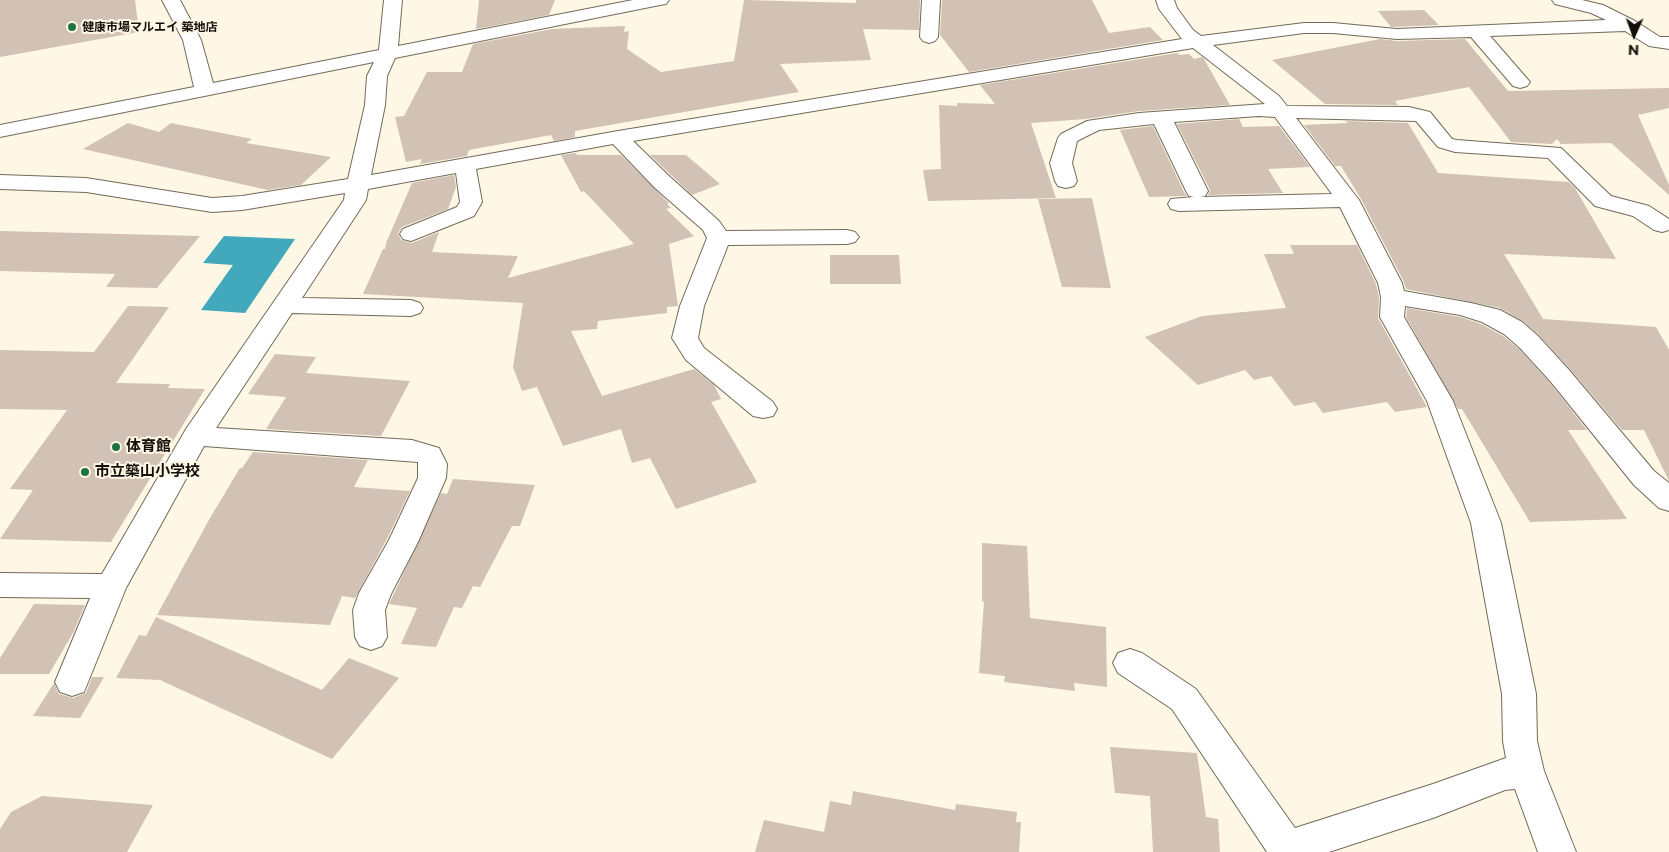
<!DOCTYPE html>
<meta charset="utf-8">
<style>
body{margin:0}
#map{position:relative;width:1669px;height:852px;overflow:hidden;background:#fff7e5;font-family:Montserrat,sans-serif}
canvas{display:block}
.north{position:absolute;left:1609px;top:10px;width:50px;height:50px;-webkit-text-stroke:4px #fff7e5;paint-order:stroke;rotate:182deg;font-size:14px;font-weight:700;line-height:20px;text-align:center;color:#120f09}
.north::after{content:'';display:block;margin:auto;width:18px;height:22px;background:#120f09;clip-path:polygon(50% 0,100% 100%,50% 72%,0 100%)}
</style>
<div id="map">
<canvas width="1669" height="852"></canvas>
<div class="north">N</div>
</div>
<script>
const g = document.querySelector('canvas').getContext('2d');
g.lineJoin = 'round';
function fillPath(path, color) { g.fillStyle = color; g.fill(path, 'evenodd'); }
const shape = rows => new Path2D(rows.map(r => 'M' + r).join(''));
function strokePath(path, color, width, dash) { g.strokeStyle = color; g.lineWidth = width; g.lineCap = dash ? 'butt' : 'round'; g.setLineDash(dash || []); g.stroke(path); }
function label(font, color, halo, rows, align = 'center') {
  g.font = font + ' Montserrat,"Noto Sans JP",sans-serif'; g.lineWidth = 4; g.setLineDash([]); g.textBaseline = 'middle'; g.strokeStyle = halo; g.fillStyle = color; for (const [text, x, y, turn = 0] of rows) {
    g.save(); g.translate(x, y); g.rotate((+turn || 0) * Math.PI / 180); g.textAlign = isNaN(turn) ? turn : align; if (halo) g.strokeText(text, 0, 0); g.fillText(text, 0, 0); g.restore();
  }
}
const water = shape([
 [224,236,295,239,245,313,201,310,233,265,203,263]
]);
const building = shape([
 [0,0,135,0,139,32,0,57],
 [479,0,555,0,549,15,476,29],
 [744,0,856,3,856,0,920,0,919,30,863,29,871,60,780,64,799,92,575,131,575,137,554,141,551,135,469,150,467,156,420,164,422,159,406,162,395,117,404,116,427,72,462,72,473,44,552,29,625,26,624,32,629,31,627,49,661,72,734,61],
 [942,0,1092,0,1109,33,1150,27,1163,40,969,72,940,35],
 [1424,10,1439,25,1391,27,1378,11],
 [1380,39,1397,41,1465,39,1508,91,1669,88,1669,108,1638,115,1669,185,1669,195,1611,143,1561,144,1557,139,1552,144,1511,142,1469,87,1395,101,1398,105,1325,104,1272,60],
 [1177,53,1180,55,1189,54,1194,59,1202,57,1204,59,1230,105,1139,111,1086,119,1031,123,1056,198,928,201,923,170,941,169,939,105,957,106,957,103,995,104,980,85],
 [1239,119,1243,127,1279,126,1310,167,1268,169,1283,193,1208,195,1210,190,1177,124],
 [1345,121,1408,123,1438,173,1569,182,1575,188,1616,259,1504,254,1543,319,1656,327,1669,350,1669,481,1644,430,1622,430,1570,369,1539,335,1523,321,1500,308,1406,289,1404,282,1361,199,1341,166,1335,166,1304,125,1348,123],
 [128,123,159,132,171,123,252,139,246,143,331,157,301,185,268,190,83,149],
 [1153,126,1184,192,1187,196,1149,197,1120,130],
 [576,153,577,155,621,155,669,203,667,204,671,208,666,209,694,236,669,244,678,306,667,307,667,313,598,321,597,329,571,331,602,396,694,369,714,385,721,399,711,402,757,482,676,509,650,458,632,463,621,429,563,446,537,387,522,391,513,367,523,303,363,294,383,249,385,249,386,243,412,183,454,175,456,187,448,209,402,227,398,233,401,240,412,243,439,232,432,252,518,256,508,278,634,244,584,191,581,192,561,155],
 [650,155,686,155,720,184,692,195],
 [1092,198,1111,288,1062,287,1038,199],
 [0,231,200,236,157,288,106,287,115,274,0,271],
 [1290,245,1357,245,1376,284,1379,297,1378,318,1427,407,1395,412,1387,402,1323,413,1315,402,1294,406,1271,376,1254,380,1245,370,1198,385,1145,337,1202,316,1286,308,1264,254,1294,254],
 [830,255,899,255,901,284,830,284],
 [128,306,169,307,116,383,170,384,168,388,205,389,111,542,0,539,33,490,10,489,67,410,0,409,0,350,94,352],
 [1407,308,1460,317,1481,324,1503,336,1519,349,1550,383,1587,430,1568,430,1627,519,1530,522,1462,409,1458,409,1406,317],
 [275,354,316,357,306,373,410,381,381,436,266,429,286,397,248,394],
 [253,452,368,460,354,487,410,491,387,539,355,598,342,596,330,625,157,615,210,518,240,468,242,468],
 [453,479,535,485,520,526,512,526,480,587,473,586,462,608,454,607,436,647,401,644,417,608,389,604,441,493,447,494],
 [982,543,1027,546,1030,618,1106,627,1107,687,1074,683,1075,691,1004,682,1005,676,979,673,984,602,982,601],
 [34,604,85,605,73,633,49,674,0,674,0,658],
 [156,617,322,690,349,658,399,678,332,759,160,680,116,678,139,635,146,636],
 [92,677,104,677,80,718,33,716,54,683,59,694,73,698,86,693],
 [1110,747,1197,753,1206,817,1218,819,1220,852,1153,852,1150,796,1115,793],
 [853,791,955,810,956,804,1017,812,1016,822,1021,822,1019,852,755,852,764,820,824,832,830,801,851,805],
 [42,796,153,805,127,852,0,852,0,829,11,812]
]);
const minor = shape([
 [162,0,180,0,201,40,213,83,379,50,384,0,402,0,398,46,633,0,669,0,666,4,660,5,395,58,387,76,385,105,371,175,618,131,1182,39,1159,9,1156,0,1174,0,1177,8,1193,30,1201,36,1304,23,1333,23,1397,29,1606,20,1591,13,1555,4,1552,0,1582,0,1603,5,1635,21,1660,37,1669,37,1669,49,1649,46,1625,31,1490,36,1530,82,1527,86,1520,88,1513,86,1471,37,1397,39,1333,33,1304,33,1213,45,1279,96,1287,106,1409,107,1430,112,1452,139,1457,140,1561,148,1611,196,1649,206,1669,219,1669,230,1662,232,1654,230,1633,216,1595,206,1548,158,1455,152,1438,147,1416,121,1296,118,1359,200,1402,283,1404,291,1471,303,1500,310,1522,322,1538,336,1569,370,1654,471,1669,483,1669,511,1659,508,1634,485,1551,382,1520,348,1504,334,1482,322,1460,315,1405,306,1404,317,1453,401,1501,523,1536,694,1537,741,1544,771,1576,852,1538,852,1515,789,1505,790,1433,818,1329,852,1267,852,1172,709,1118,673,1113,663,1118,653,1130,649,1142,653,1196,689,1295,828,1433,784,1506,758,1503,741,1502,694,1471,523,1427,401,1380,317,1381,297,1378,283,1340,207,1179,211,1171,209,1168,204,1171,199,1194,197,1189,196,1186,191,1154,124,1099,130,1077,141,1072,163,1077,181,1074,186,1066,188,1058,186,1055,181,1050,163,1058,138,1061,134,1087,121,1139,113,1265,104,1193,48,633,141,670,177,719,221,726,231,847,230,855,232,859,237,855,242,847,244,728,245,704,306,698,338,704,348,773,402,777,409,773,416,763,418,753,416,686,360,672,338,680,306,707,238,703,230,654,187,613,144,476,169,482,202,474,216,411,241,403,239,400,234,403,229,457,207,460,202,456,173,368,189,366,200,302,298,411,300,420,303,423,308,420,313,411,316,292,313,216,428,412,440,439,448,447,464,446,478,418,542,391,594,385,610,387,637,382,646,371,650,360,646,355,637,353,610,359,593,389,540,418,478,418,462,204,446,126,588,84,692,72,696,60,692,55,682,90,598,0,597,0,573,102,574,186,429,344,200,345,193,242,210,212,212,86,192,0,189,0,175,86,178,212,198,242,196,348,179,365,105,367,76,374,62,0,137,0,125,194,87,183,40,162,0],
 [1259,116,1275,117,1332,194,1200,197,1205,196,1208,191,1174,122,1259,116],
 [922,0,940,0,938,37,935,41,929,43,923,41,920,37,922,0]
]);
const markers = [
 [72,27,5,"#1f7243"],
 [116,447,5,"#1f7243"],
 [85,472,5,"#1f7243"]
];
const farPoinames = [
 ["健康市場マルエイ 築地店",82,27]
];
const poiNames = [
 ["体育館",126,447],
 ["市立築山小学校",95,472]
];
fillPath(water, '#42a9bd');
fillPath(building, '#d2c1b5');
strokePath(minor, '#726b5b', 2);
fillPath(minor, '#fff');
for (const [x, y, r, color] of markers) { const dot = new Path2D(); dot.arc(x, y, r, 0, 2 * Math.PI); g.fillStyle = color; g.fill(dot); strokePath(dot, '#fff7e5', 2); }
label('bold 12px', '#120f09', '#fff7e5', farPoinames, 'left');
label('bold 15px', '#120f09', '#fff7e5', poiNames, 'left');
</script>
